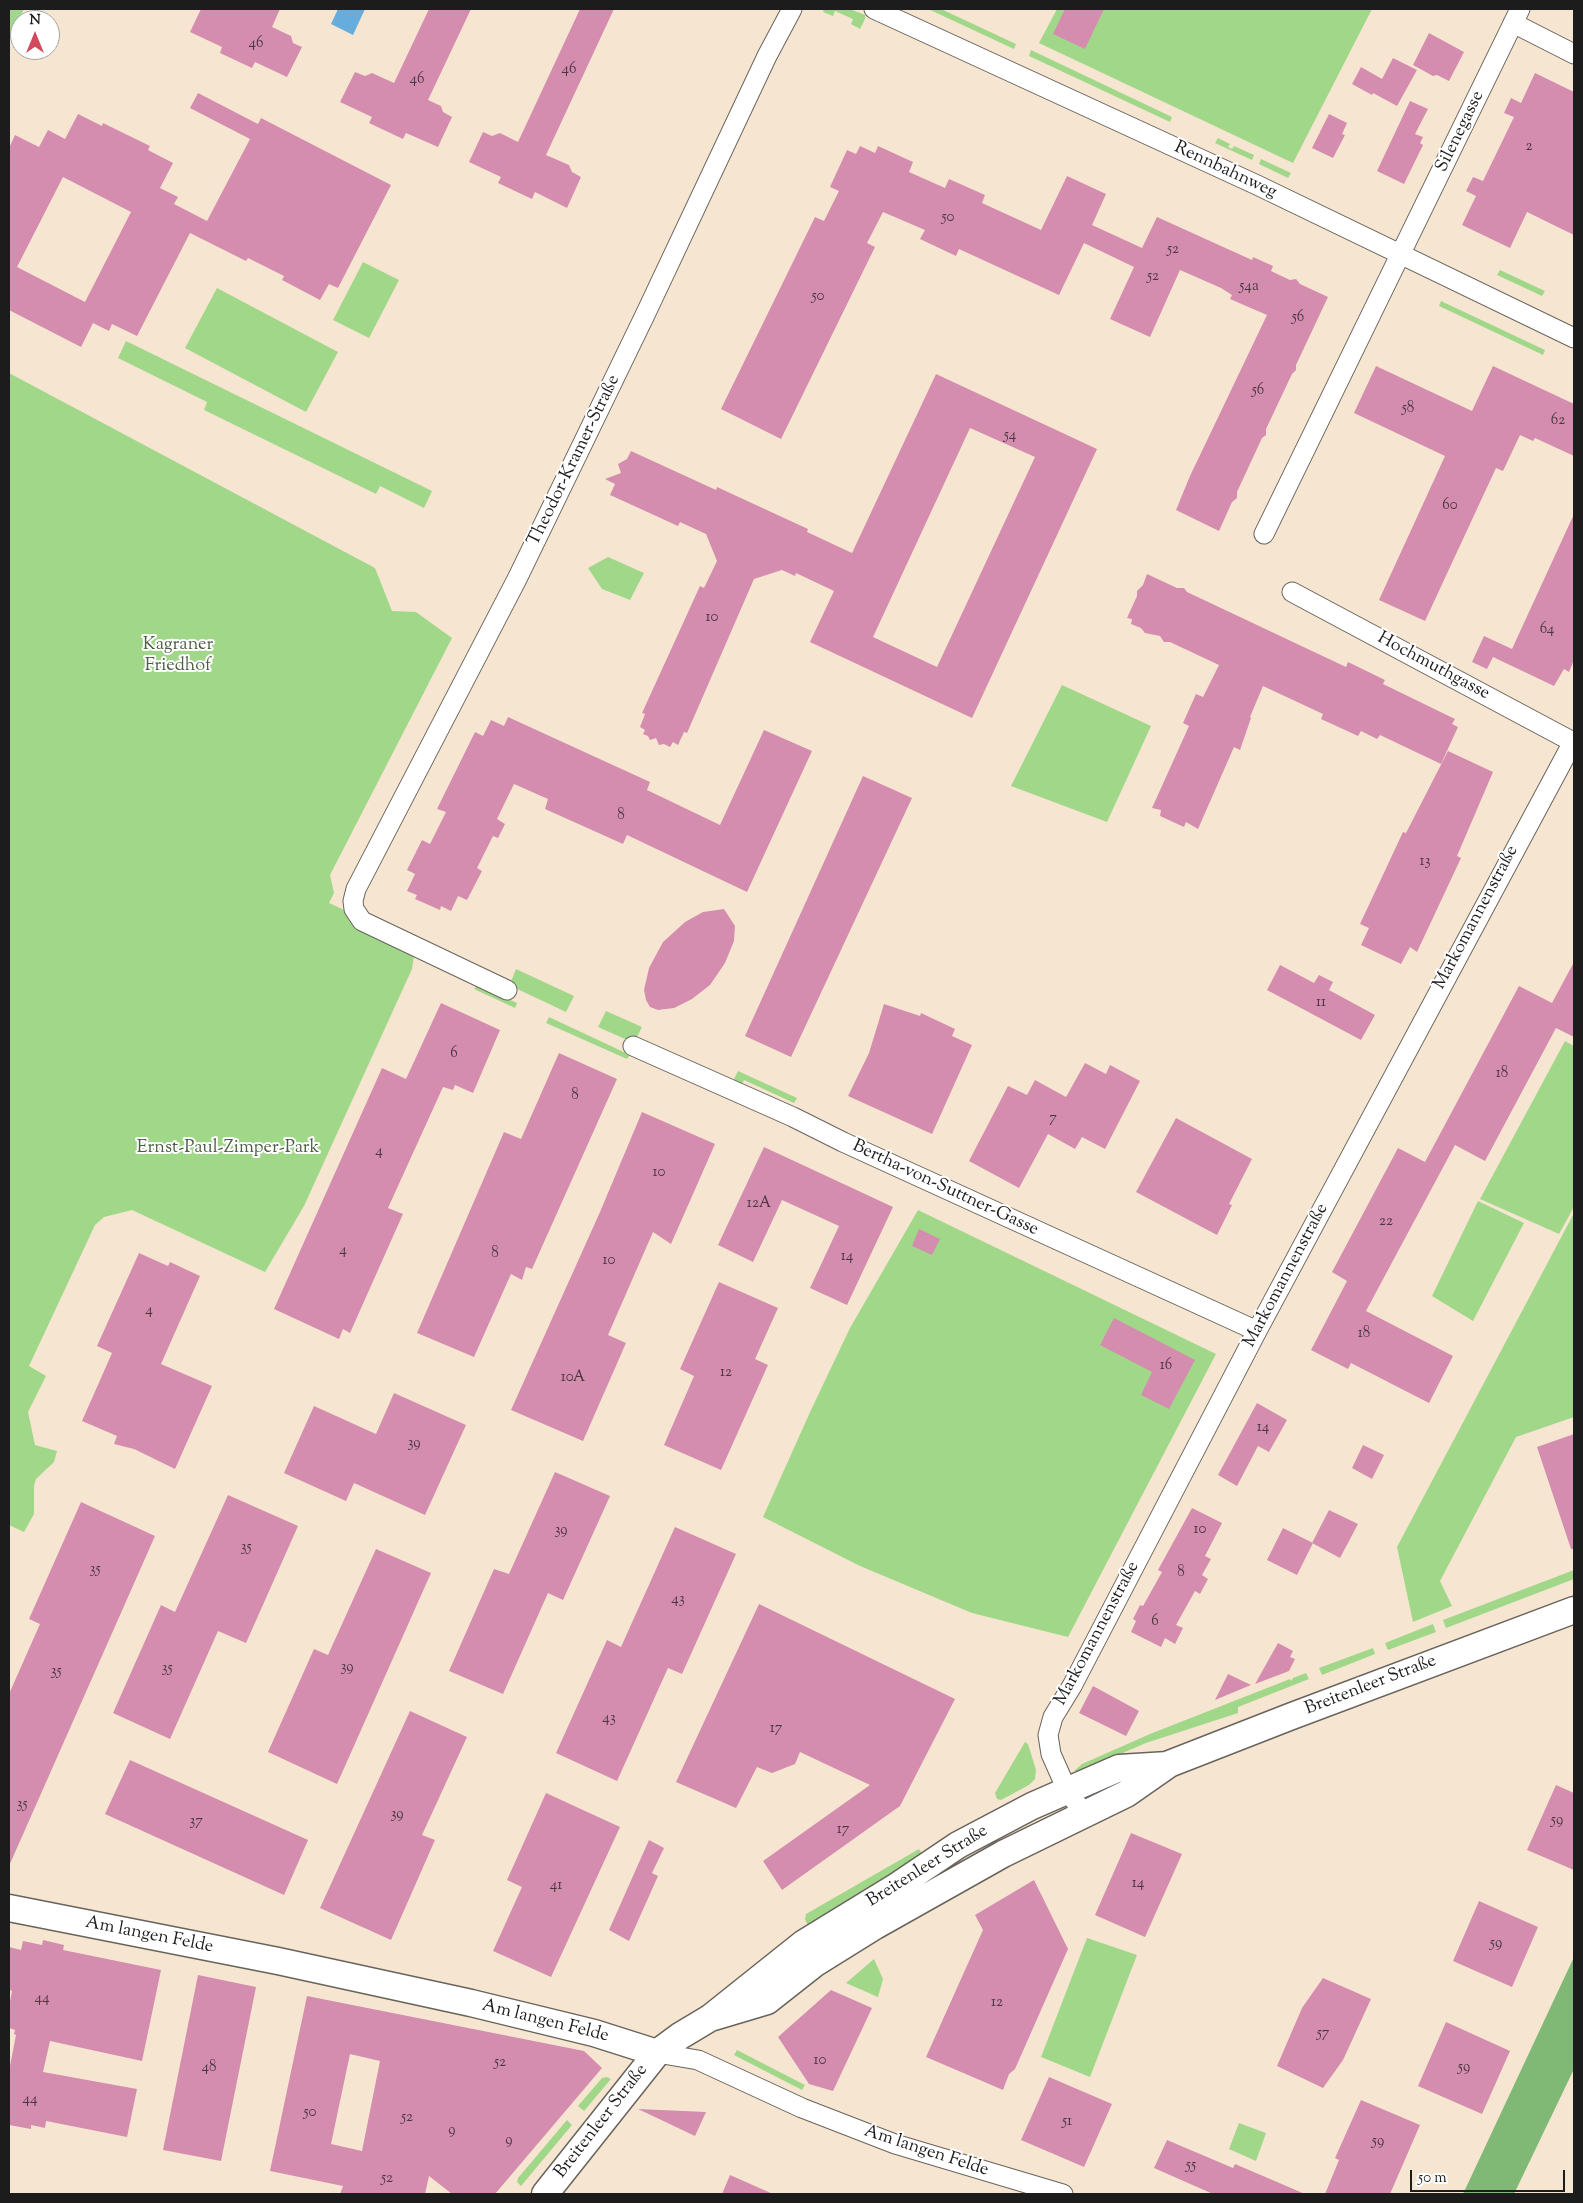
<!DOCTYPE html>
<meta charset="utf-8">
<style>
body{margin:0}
#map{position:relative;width:1583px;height:2203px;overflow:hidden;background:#f6e6d1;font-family:"Sorts Mill Goudy",serif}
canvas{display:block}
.frame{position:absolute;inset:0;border:10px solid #1c1c1c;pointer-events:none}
.north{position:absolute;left:10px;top:10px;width:50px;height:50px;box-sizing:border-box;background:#fff;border:1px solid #a4a4a4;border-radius:50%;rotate:0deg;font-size:14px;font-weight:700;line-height:20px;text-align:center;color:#1c1c1c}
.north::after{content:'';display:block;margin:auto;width:18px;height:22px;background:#d1495b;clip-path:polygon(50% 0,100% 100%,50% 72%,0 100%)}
.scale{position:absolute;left:1410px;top:2170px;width:155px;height:22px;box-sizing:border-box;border:2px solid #1c1c1c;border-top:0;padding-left:6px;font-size:15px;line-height:18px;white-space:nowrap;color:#1c1c1c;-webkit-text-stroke:4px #fff;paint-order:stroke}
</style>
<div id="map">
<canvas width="1583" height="2203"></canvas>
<div class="frame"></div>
<div class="north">N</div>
<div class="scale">50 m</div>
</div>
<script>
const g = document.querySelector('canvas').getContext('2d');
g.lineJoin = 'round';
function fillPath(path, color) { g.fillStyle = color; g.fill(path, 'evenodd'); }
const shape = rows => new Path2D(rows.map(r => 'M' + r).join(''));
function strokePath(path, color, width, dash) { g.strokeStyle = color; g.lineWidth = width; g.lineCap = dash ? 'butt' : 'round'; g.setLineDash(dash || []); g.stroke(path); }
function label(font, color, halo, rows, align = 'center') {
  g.font = font + ' "Sorts Mill Goudy",serif'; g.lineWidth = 4; g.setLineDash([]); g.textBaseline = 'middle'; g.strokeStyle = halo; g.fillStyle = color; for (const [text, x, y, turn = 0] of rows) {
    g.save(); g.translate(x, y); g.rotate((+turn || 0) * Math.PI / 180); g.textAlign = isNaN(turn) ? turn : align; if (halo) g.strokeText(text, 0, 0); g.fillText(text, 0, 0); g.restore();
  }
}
const green = shape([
 [9,9,24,9,9,41],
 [824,9,850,9,865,15,865,19,860,29,851,24,853,19,835,11,833,16,823,12],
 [928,9,941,9,1016,44,1014,49],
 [1057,9,1372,9,1293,163,1039,43],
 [1031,50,1172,117,1170,122,1029,56],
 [1218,138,1230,144,1228,147,1232,149,1234,146,1254,155,1252,160,1215,143],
 [1261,159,1291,173,1288,178,1259,164],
 [363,262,399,280,369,338,333,320],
 [1500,270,1545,291,1542,296,1497,275],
 [217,288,338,352,306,412,185,348],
 [1441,301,1545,350,1543,355,1439,306],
 [126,341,432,491,424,508,380,486,376,494,204,410,207,402,118,358],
 [9,373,375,568,392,611,416,612,452,638,330,875,334,893,329,903,416,943,412,969,304,1206,265,1272,132,1210,104,1217,95,1225,29,1366,46,1376,28,1412,35,1445,57,1451,54,1462,36,1479,34,1486,34,1514,24,1532,9,1525],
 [608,557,644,573,630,600,602,589,588,568],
 [1062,685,1151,726,1107,822,1011,786],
 [516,969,574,996,566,1012,511,986,510,984],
 [478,985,517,1003,515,1008,474,989],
 [606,1011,642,1027,634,1043,598,1027],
 [549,1017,628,1054,629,1056,627,1059,546,1023],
 [1565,1041,1574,1046,1574,1207,1559,1234,1480,1199],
 [738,1071,797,1098,794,1103,744,1080,742,1084,738,1084,734,1079],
 [1478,1201,1524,1223,1473,1321,1432,1296],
 [918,1210,1216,1354,1068,1637,972,1613,860,1566,763,1517,811,1410,850,1328],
 [1574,1213,1574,1417,1516,1437,1440,1581,1452,1606,1413,1622,1397,1547],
 [1574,1570,1574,1579,1446,1628,1443,1620],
 [1433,1624,1436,1632,1388,1650,1385,1643],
 [1373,1648,1375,1654,1322,1675,1319,1668],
 [1306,1673,1309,1679,1238,1707,1238,1713,1146,1743,1081,1771,1074,1771,1082,1764,1150,1734,1290,1679,1291,1681,1293,1678],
 [1025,1742,1028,1744,1036,1770,1035,1779,1029,1785,1001,1800,997,1799,995,1793],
 [919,1849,922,1854,899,1870,808,1925,805,1920,806,1914],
 [1087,1938,1137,1955,1090,2077,1041,2057],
 [874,1959,883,1979,878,1997,846,1983],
 [737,2050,805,2085,802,2090,734,2055],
 [607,2077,611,2079,584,2111,578,2106,602,2078],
 [567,2120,572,2125,521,2186,517,2182,518,2178],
 [1239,2123,1266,2133,1256,2161,1229,2149]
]);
const forest = shape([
 [1574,1957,1574,2069,1514,2194,1463,2194]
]);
const water = shape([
 [338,9,365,9,353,35,331,24]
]);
const building = shape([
 [201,9,280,9,272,27,291,36,293,43,302,47,287,77,255,62,252,68,220,53,222,47,190,32],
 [429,9,471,9,428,100,441,106,443,112,452,117,438,147,406,133,403,139,369,123,372,117,340,102,355,72,365,76,372,73,394,83],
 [580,9,614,9,546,155,569,165,572,172,581,177,567,208,535,192,532,199,498,183,501,177,469,162,483,132,492,136,500,133,518,142],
 [1065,9,1104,9,1085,49,1053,34],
 [1429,33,1464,52,1449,81,1437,75,1433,76,1413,65],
 [1393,58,1417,70,1397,106,1373,93,1372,95,1352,84,1361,67,1382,79],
 [1535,73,1574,92,1574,235,1527,212,1510,248,1462,225,1476,196,1466,191,1473,177,1483,181,1514,117,1504,113,1511,98,1521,103],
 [198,93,258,124,261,118,391,185,338,288,329,284,320,300,282,280,284,276,248,258,246,261,190,233,137,336,112,324,109,331,93,323,81,347,9,310,9,148,15,135,39,147,48,130,65,139,78,114,102,126,103,123,150,146,148,150,173,163,160,188,178,197,174,204,207,221,250,139,190,108],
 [63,177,131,212,85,302,17,267],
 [1410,101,1428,109,1415,134,1423,137,1420,143,1423,145,1404,184,1377,171],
 [1329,114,1347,123,1342,134,1345,135,1333,158,1312,148],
 [860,146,875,153,878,146,913,162,909,172,945,188,949,179,985,195,982,203,1041,230,1067,176,1106,194,1092,225,1142,248,1157,217,1252,260,1253,257,1273,266,1271,271,1290,280,1296,279,1300,284,1328,297,1296,365,1296,370,1292,374,1266,429,1266,435,1262,438,1237,492,1237,498,1232,502,1219,531,1176,510,1190,476,1267,315,1230,299,1232,295,1221,288,1180,270,1150,337,1110,319,1134,267,1084,243,1059,295,959,249,956,256,920,239,925,230,883,212,867,243,875,247,781,439,721,409,815,217,824,221,839,191,830,187,847,150,856,154],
 [1376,366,1472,411,1493,366,1574,404,1574,456,1535,438,1533,441,1520,435,1503,471,1496,468,1425,621,1379,600,1445,456,1354,413],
 [936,374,1097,449,972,718,810,642,834,591,796,573,795,576,782,570,754,579,687,733,684,732,678,745,673,742,670,747,664,744,659,745,656,738,650,740,648,736,643,734,645,730,640,727,645,714,642,713,700,586,704,588,717,561,706,534,680,522,678,526,610,495,615,484,605,479,621,473,618,464,627,459,631,451,716,490,717,487,808,529,807,532,852,553],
 [970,428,1035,457,937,667,873,637],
 [1574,514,1574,660,1569,672,1564,669,1554,686,1493,657,1487,669,1472,662,1484,636,1512,649],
 [1147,574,1177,588,1184,588,1187,592,1346,667,1348,662,1385,680,1383,684,1455,719,1452,724,1458,727,1441,764,1380,735,1377,739,1361,731,1358,736,1321,719,1323,714,1263,686,1250,717,1251,718,1240,750,1234,747,1198,829,1186,822,1184,827,1160,816,1161,810,1152,808,1189,726,1183,723,1196,694,1203,697,1219,665,1170,642,1164,642,1160,636,1145,633,1141,628,1131,624,1132,619,1127,618,1137,596,1137,591,1143,585],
 [508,717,650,782,647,790,720,825,764,730,812,751,747,892,627,835,623,844,545,809,548,799,514,784,497,819,505,824,498,838,493,836,477,868,482,871,467,900,458,896,451,911,441,906,440,910,415,899,417,895,407,891,415,874,407,870,422,840,430,844,446,812,437,809,475,732,483,736,491,720,504,726],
 [1448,751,1493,772,1457,856,1461,858,1417,952,1410,947,1401,964,1361,945,1369,928,1360,924,1403,832,1406,833],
 [863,776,912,798,791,1057,745,1036],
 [724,909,735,926,734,941,725,963,710,985,692,999,674,1008,658,1010,650,1007,646,1000,644,990,649,968,663,942,685,922,703,912],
 [1574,962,1574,1037,1556,1028,1485,1161,1455,1145,1366,1311,1453,1356,1429,1403,1351,1363,1348,1369,1311,1350,1347,1281,1332,1272,1398,1148,1425,1162,1519,986,1552,1003],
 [1280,965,1314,983,1319,975,1333,982,1329,990,1375,1015,1361,1040,1267,990],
 [441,1003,500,1030,473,1093,455,1085,453,1090,443,1087,388,1208,403,1214,350,1333,343,1329,339,1339,274,1309,382,1068,406,1079],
 [884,1004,920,1016,921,1013,955,1029,952,1036,972,1045,932,1134,848,1096,869,1053],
 [559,1053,617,1079,532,1269,526,1267,522,1280,511,1274,474,1357,417,1333,504,1132,521,1139],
 [1085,1063,1106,1074,1110,1065,1140,1081,1105,1149,1082,1137,1075,1149,1048,1134,1019,1188,969,1161,1008,1086,1027,1095,1035,1080,1066,1097],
 [642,1112,715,1144,671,1244,653,1232,608,1335,626,1343,583,1441,511,1410,600,1212],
 [1176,1118,1252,1159,1229,1204,1232,1205,1217,1235,1136,1192],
 [764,1147,893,1207,847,1305,810,1288,839,1226,782,1200,753,1262,718,1245],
 [919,1229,940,1239,932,1255,912,1246],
 [139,1253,168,1266,170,1262,200,1276,161,1364,212,1386,175,1469,134,1449,114,1444,117,1436,82,1421,112,1353,97,1346],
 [719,1282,778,1308,755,1359,768,1365,721,1470,664,1445,694,1376,680,1369],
 [1114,1318,1195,1360,1169,1409,1141,1395,1152,1372,1100,1345],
 [394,1393,466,1425,425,1515,354,1483,346,1501,284,1473,314,1406,376,1434],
 [1257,1403,1287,1420,1269,1452,1258,1446,1237,1486,1218,1475],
 [1574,1434,1574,1549,1571,1549,1537,1447],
 [1363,1445,1384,1455,1372,1479,1352,1468],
 [555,1472,610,1496,563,1600,548,1593,503,1694,449,1671,494,1569,509,1574],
 [228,1495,298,1526,246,1643,218,1631,170,1739,113,1713,161,1605,175,1612],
 [81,1502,155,1536,9,1866,9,1694,40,1624,29,1619],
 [1192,1508,1222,1523,1205,1556,1211,1559,1202,1575,1208,1579,1200,1594,1195,1591,1176,1625,1183,1628,1175,1644,1165,1638,1161,1647,1131,1632,1136,1621,1133,1619,1140,1605,1143,1606,1162,1572,1158,1570],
 [1329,1510,1358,1524,1340,1558,1312,1543],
 [675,1527,736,1554,682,1674,668,1668,617,1781,556,1753,607,1640,621,1647],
 [1283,1528,1313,1543,1297,1575,1267,1560],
 [376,1549,431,1573,337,1784,268,1752,314,1649,328,1655],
 [759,1604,955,1699,900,1806,782,1890,763,1861,870,1785,800,1752,795,1764,772,1773,757,1767,736,1808,676,1782],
 [1278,1643,1293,1651,1290,1657,1295,1659,1289,1671,1255,1684],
 [1228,1674,1251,1685,1215,1700],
 [1093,1686,1139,1711,1126,1736,1079,1713],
 [410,1711,467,1737,422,1835,435,1840,391,1940,320,1908],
 [130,1760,308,1840,284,1895,105,1814],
 [1556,1785,1574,1793,1574,1870,1527,1850],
 [546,1793,620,1827,551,1977,493,1951,522,1887,507,1880],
 [1131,1833,1182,1854,1145,1937,1095,1915],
 [649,1840,664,1848,652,1873,658,1876,629,1941,609,1930],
 [1034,1880,1068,1949,1015,2069,1009,2074,1003,2090,926,2057,983,1930,975,1915],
 [1479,1901,1538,1927,1512,1987,1453,1961],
 [43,1940,64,1945,63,1950,161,1970,142,2061,50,2041,43,2072,137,2089,127,2137,46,2121,45,2128,31,2125,31,2129,9,2125,9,2071,16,2035,14,2034,15,2030,9,2028,9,2007,12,1991,9,1990,9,1947,21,1950,23,1941,42,1945],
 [198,1975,256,1987,221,2161,163,2150],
 [1323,1978,1371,1999,1343,2060,1323,2088,1277,2066,1302,2008],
 [831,1990,872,2008,833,2091,809,2084,778,2037],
 [307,1996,584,2051,602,2068,495,2194,452,2194,429,2176,425,2194,340,2194,343,2186,270,2171],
 [350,2054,380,2061,362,2151,331,2144],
 [1446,2022,1510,2051,1482,2114,1418,2086],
 [1049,2077,1112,2104,1084,2167,1021,2140],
 [1361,2100,1420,2125,1390,2194,1325,2194,1339,2160,1335,2158],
 [638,2109,706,2112,695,2136],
 [1167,2140,1233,2168,1235,2164,1305,2194,1213,2194,1154,2168],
 [730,2175,773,2194,722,2194]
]);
const street = shape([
 [874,9,1257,185,1574,338],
 [1513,23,1574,54],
 [1264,534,1520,9],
 [507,990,362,921,354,909,353,901,356,889,517,579,645,315,767,56,792,9],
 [633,1046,793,1117,843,1142,1257,1331],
 [1084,1814,1067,1790,1051,1754,1048,1735,1053,1717,1072,1686,1257,1331,1573,742,1292,592],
 [657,2053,698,2060,802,2108,895,2144,1063,2194]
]);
const secondary = shape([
 [9,1908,278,1961,471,2003,594,2033,657,2053],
 [710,2018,767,2001,814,1964,875,1926,1003,1854,1126,1794,1169,1764,1292,1716,1574,1610],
 [545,2194,657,2053,680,2036,710,2018,804,1943,897,1886,958,1845,1032,1806,1119,1768,1168,1765]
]);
const numberNames = [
 ["46",256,44],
 ["46",569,70],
 ["46",417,80],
 ["2",1529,147],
 ["50",948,218],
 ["52",1173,250],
 ["52",1153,277],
 ["54a",1249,287],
 ["50",818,297],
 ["56",1298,318],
 ["56",1258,391],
 ["58",1408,409],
 ["62",1558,421],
 ["54",1010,436],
 ["60",1450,506],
 ["10",712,618],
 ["64",1547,630],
 ["8",621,816],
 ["13",1425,862],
 ["11",1321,1003],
 ["6",454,1054],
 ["18",1502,1074],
 ["8",575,1096],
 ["7",1053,1119],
 ["4",379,1152],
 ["10",659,1173],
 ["12A",759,1204],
 ["22",1386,1222],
 ["4",343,1251],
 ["8",495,1254],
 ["14",847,1257],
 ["10",609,1261],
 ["4",149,1311],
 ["18",1364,1334],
 ["16",1166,1366],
 ["12",726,1373],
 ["10A",573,1378],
 ["14",1263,1428],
 ["39",414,1444],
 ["10",1200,1530],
 ["39",561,1531],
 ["35",246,1548],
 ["35",95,1570],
 ["8",1181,1573],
 ["43",678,1600],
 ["6",1155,1622],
 ["39",347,1668],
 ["35",167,1669],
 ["35",56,1672],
 ["43",609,1719],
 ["17",776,1729],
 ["35",22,1805],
 ["39",397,1815],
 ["59",1557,1821],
 ["37",196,1822],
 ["17",843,1830],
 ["14",1138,1884],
 ["41",556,1886],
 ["59",1496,1944],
 ["44",42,1999],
 ["12",997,2003],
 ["57",1323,2034],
 ["10",820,2061],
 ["52",500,2063],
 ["48",209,2068],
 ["59",1464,2068],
 ["44",30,2100],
 ["50",310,2113],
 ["52",407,2118],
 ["51",1067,2122],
 ["9",452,2131],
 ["9",509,2141],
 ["59",1378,2142],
 ["55",1191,2166],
 ["52",387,2179]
];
const streetNames = [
 ["Silenegasse",1461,132,-64],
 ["Rennbahnweg",1225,171,25],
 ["Theodor-Kramer-Straße",575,461,-64],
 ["Hochmuthgasse",1433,667,28],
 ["Markomannenstraße",1477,918,-62],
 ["Bertha-von-Suttner-Gasse",945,1189,25],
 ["Markomannenstraße",1287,1276,-62],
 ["Markomannenstraße",1098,1634,-62],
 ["Breitenleer Straße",1371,1686,-21],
 ["Breitenleer Straße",928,1867,-32],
 ["Am langen Felde",149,1936,11],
 ["Am langen Felde",545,2022,14],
 ["Breitenleer Straße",602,2122,-52],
 ["Am langen Felde",926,2152,18]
];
const parkNames = [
 ["Kagraner",178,646],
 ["Friedhof",178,667],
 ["Ernst-Paul-Zimper-Park",228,1149]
];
fillPath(green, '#a1d789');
fillPath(forest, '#80b875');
fillPath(water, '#66acdc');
fillPath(building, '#d58daf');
strokePath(street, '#68635b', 21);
strokePath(secondary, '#68635b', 29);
strokePath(street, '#fff', 19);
strokePath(secondary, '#fff', 26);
label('15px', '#4a3841', null, numberNames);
label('18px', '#1c1c1c', '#fff', streetNames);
label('18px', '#4b5d42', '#fff', parkNames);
</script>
